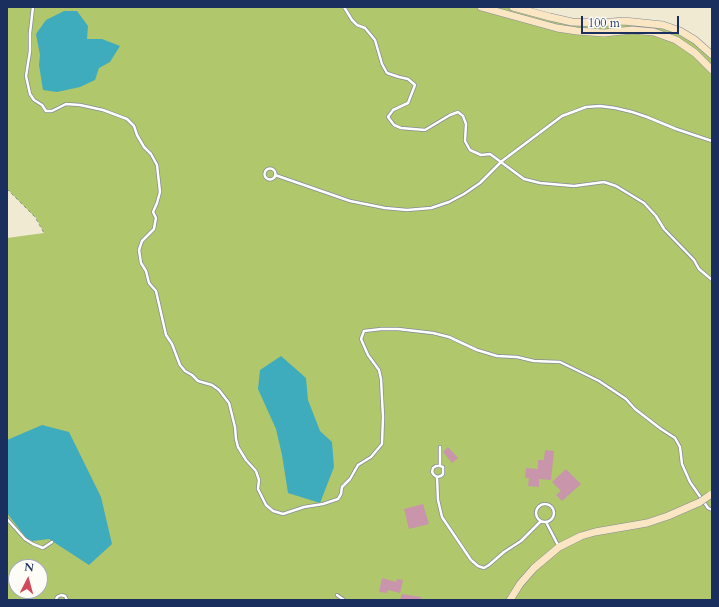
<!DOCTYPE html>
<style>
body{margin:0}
#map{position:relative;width:719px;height:607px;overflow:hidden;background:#f0ead2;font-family:Cardo,serif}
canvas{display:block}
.frame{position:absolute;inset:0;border:8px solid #1b2f5e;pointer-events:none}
.north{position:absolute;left:8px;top:559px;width:40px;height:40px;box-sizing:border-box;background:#fdfcf7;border:1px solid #a3aaba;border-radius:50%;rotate:6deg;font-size:11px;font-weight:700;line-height:16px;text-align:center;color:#1b2f5e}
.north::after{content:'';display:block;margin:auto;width:14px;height:18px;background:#d1495b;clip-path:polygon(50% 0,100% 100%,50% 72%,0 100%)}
.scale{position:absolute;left:581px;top:16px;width:98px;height:18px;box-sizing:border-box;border:2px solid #1b2f5e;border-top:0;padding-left:5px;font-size:12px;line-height:14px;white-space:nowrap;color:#1b2f5e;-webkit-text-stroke:3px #fdfcf7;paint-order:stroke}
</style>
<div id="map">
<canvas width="719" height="607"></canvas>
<div class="frame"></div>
<div class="north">N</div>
<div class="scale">100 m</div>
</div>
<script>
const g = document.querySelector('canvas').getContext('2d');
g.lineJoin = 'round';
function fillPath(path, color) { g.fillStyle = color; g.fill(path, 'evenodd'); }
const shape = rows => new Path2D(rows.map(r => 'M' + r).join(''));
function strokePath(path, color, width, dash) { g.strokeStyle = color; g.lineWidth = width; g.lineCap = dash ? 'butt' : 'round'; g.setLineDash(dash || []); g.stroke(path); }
const green = shape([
 [7,7,513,7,550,17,624,21,680,31,712,55,712,600,7,600,7,238,44,233,36,218,7,189],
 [16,567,40,567,40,591,16,591]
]);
const water = shape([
 [64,11,77,11,88,26,87,39,102,39,120,46,110,62,99,68,95,80,80,87,57,92,43,90,39,65,40,55,36,34,46,20],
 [281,356,306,378,308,400,320,431,332,442,334,467,320,503,288,493,282,455,276,429,258,389,260,370],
 [42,425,69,432,101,497,112,544,89,565,49,539,33,541,27,539,7,513,7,440]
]);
const building = shape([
 [448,447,458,458,452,463,443,452],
 [545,450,554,451,551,480,539,479,539,487,528,486,529,478,525,478,526,468,538,469,538,460,544,460],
 [566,469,581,484,562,501,556,495,561,491,552,482],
 [423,504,429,524,409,529,404,509],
 [382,578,396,582,397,579,403,580,400,593,388,590,387,593,379,592],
 [402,594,421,597,421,600,400,600]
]);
const path = shape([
 [7,189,35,217,44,233]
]);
const lane = shape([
 [33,7,30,33,30,51,26,76,30,94,34,100,42,105,46,111,52,111,66,104,80,105,103,110,127,119,134,126,137,135,144,147,151,154,157,165,160,192,157,203,153,212,156,218,155,223,154,229,142,241,139,250,141,263,146,271,149,283,156,291,166,335,172,344,180,365,185,371,192,375,198,381,212,385,219,390,229,403,235,427,236,439,238,447,246,460,256,471,259,480,258,489,266,505,273,511,283,514,304,507,323,504,338,499,341,494,342,487,350,479,358,465,371,457,382,444,383,417,381,379,379,370,368,355,361,339,364,331,381,329,398,329,433,333,449,337,477,350,497,356,517,357,534,361,560,362,599,381,626,399,635,409,661,429,675,438,680,447,682,464,690,482,708,508,712,510],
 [344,7,352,20,357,25,365,28,375,40,382,64,387,73,399,77,408,79,415,85,408,103,393,110,388,117,394,125,401,128,425,130,450,115,458,112,463,116,466,124,465,141,470,150,481,155,490,154,524,179,540,183,574,186,604,182,616,186,644,203,656,216,664,229,694,260,699,269,712,280],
 '264.5 174a5.5 5.5 0 1 1 11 0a5.5 5.5 0 1 1-11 0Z',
 [275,175,350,201,385,208,407,210,431,208,449,202,464,194,480,183,502,161,562,116,586,107,600,106,615,108,632,112,647,117,676,129,712,141],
 [440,466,440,447],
 [437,477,441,476,443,474,443,467,440,466,436,466,433,468,432,472,434,475,437,477,438,500,442,517,471,560,478,566,484,568,489,565,504,552,521,541,541,521],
 '536 513a9 9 0 1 1 18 0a9 9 0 1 1-18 0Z',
 [7,519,25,539,33,544,43,548,52,542],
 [546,522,559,547],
 [337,595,344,600],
 [56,600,57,597,61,595,65,596,67,600]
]);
const secondary = shape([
 [481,7,557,28,577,31,604,33,632,30,654,32,676,40,695,53,712,70],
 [513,7,550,17,572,22,600,23,624,21,663,25,680,31,695,40,712,55],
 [510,600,520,584,534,568,559,547,581,536,595,532,647,523,668,516,700,502]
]);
const secondaryBridge = shape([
 [700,502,710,495]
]);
fillPath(green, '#b0c76c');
fillPath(water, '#3facbd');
fillPath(building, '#c895aa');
strokePath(lane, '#868c98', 4);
strokePath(secondary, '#868c98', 8);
strokePath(path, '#868c98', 1, [3, 3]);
strokePath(lane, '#fff', 2.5);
strokePath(secondary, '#fbe6c3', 7);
strokePath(secondaryBridge, '#868c98', 8, []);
strokePath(secondaryBridge, '#fbe6c3', 7);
</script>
